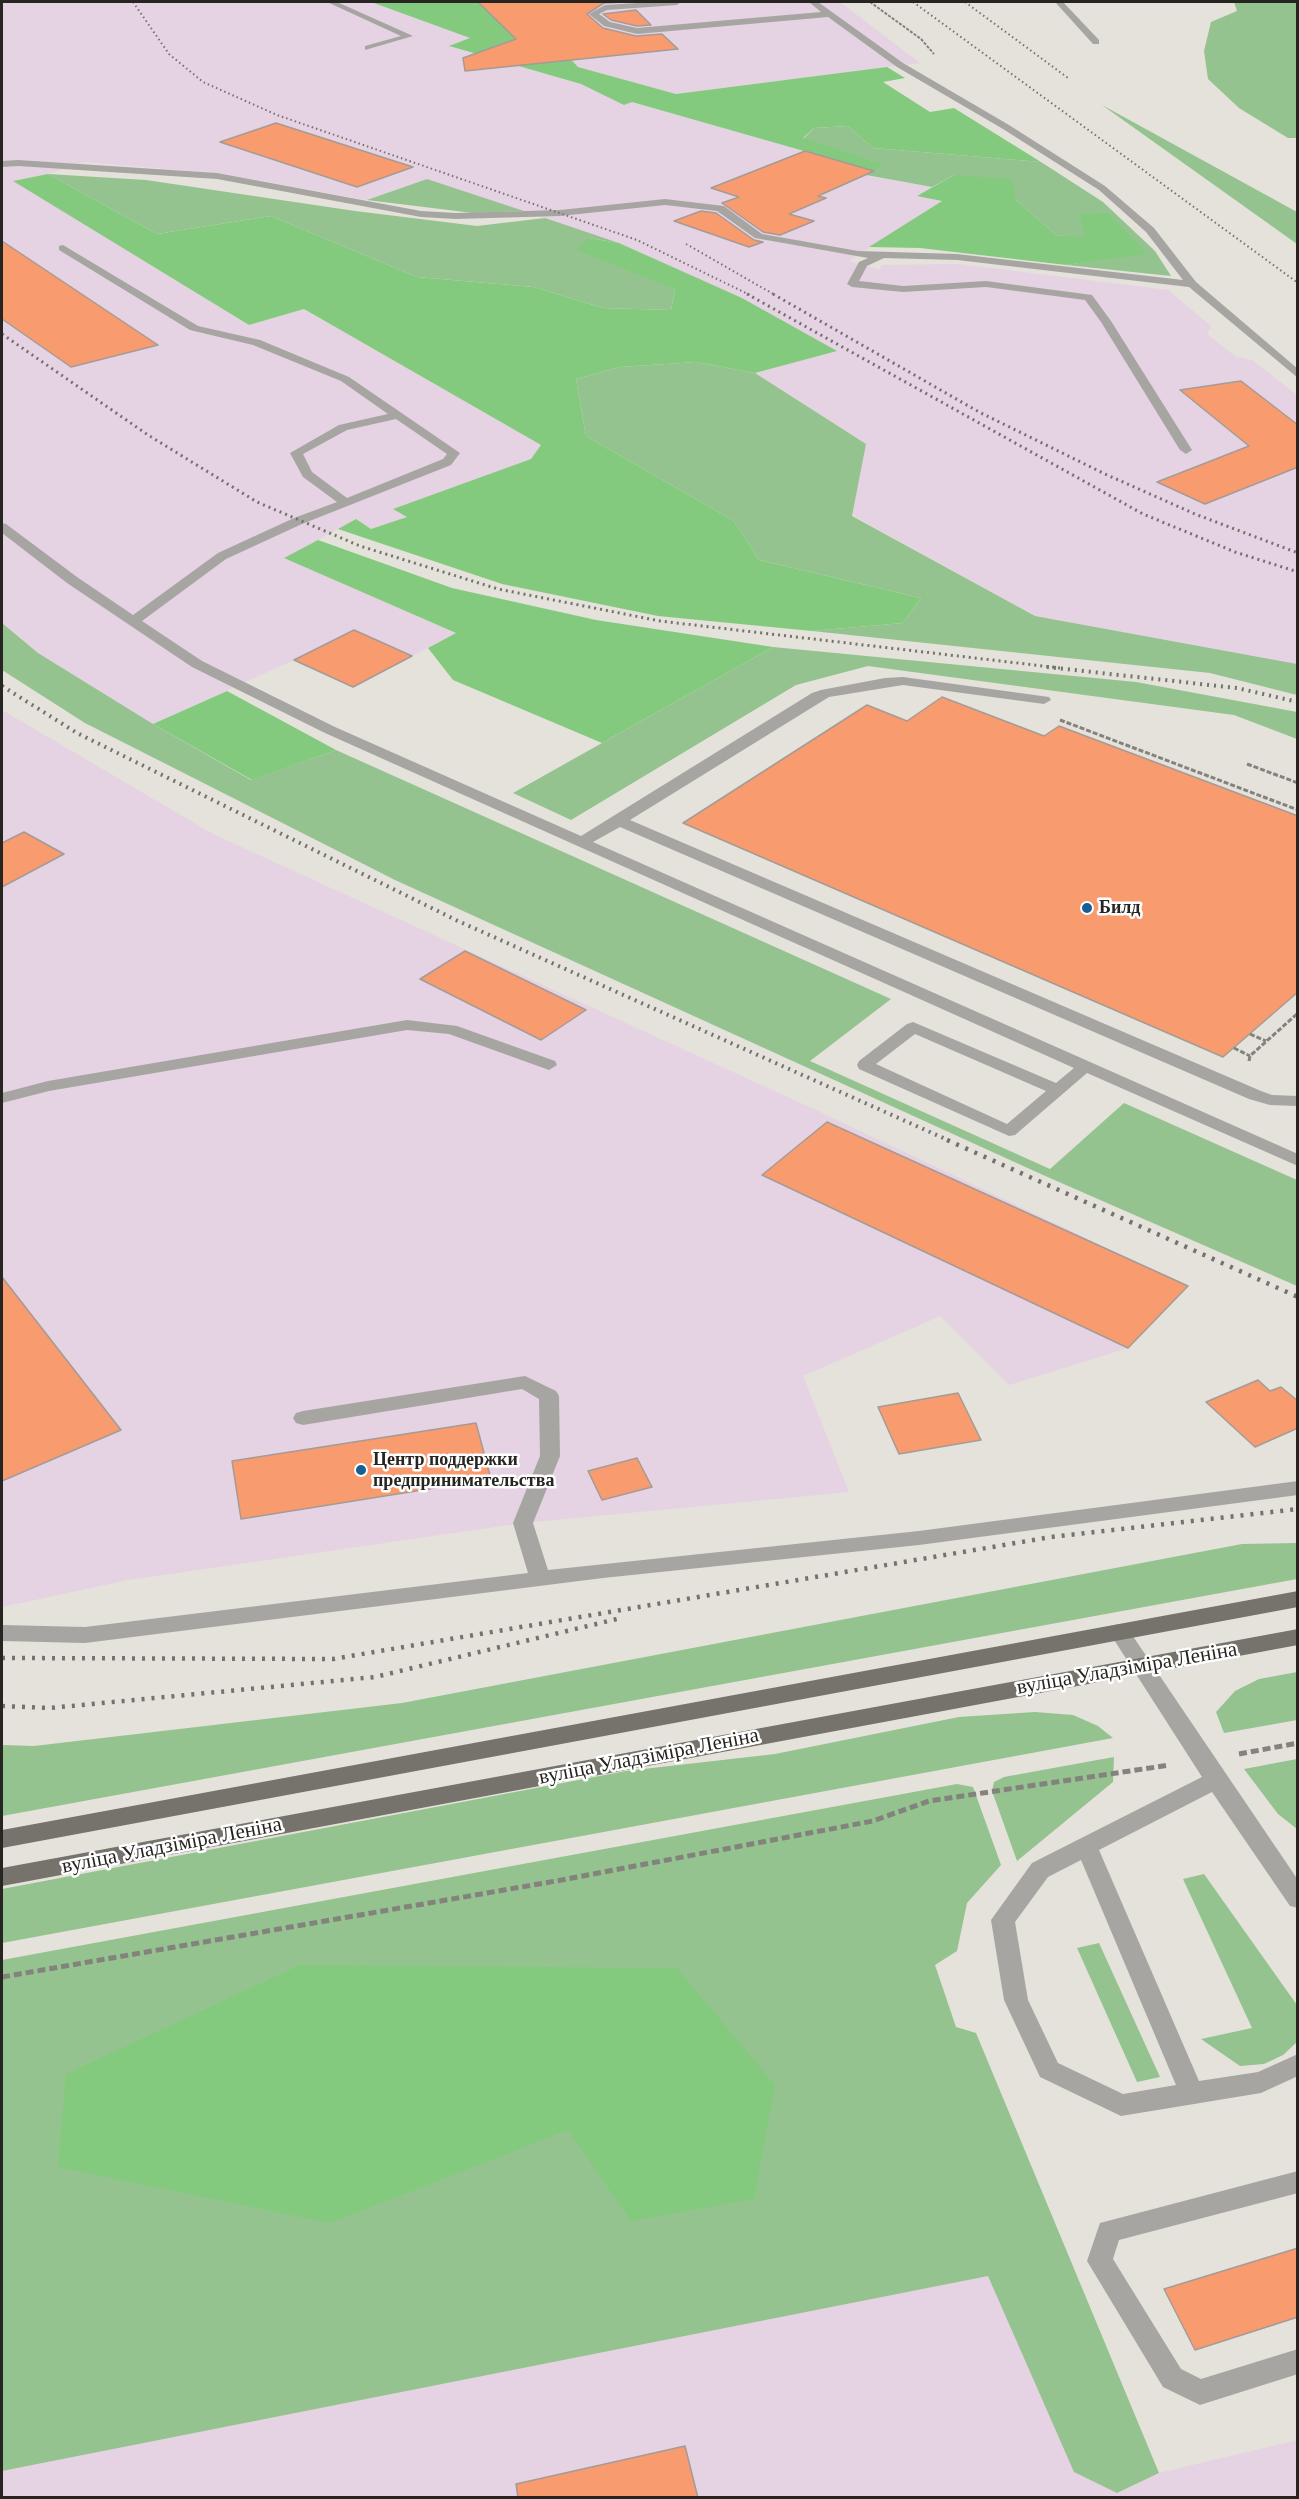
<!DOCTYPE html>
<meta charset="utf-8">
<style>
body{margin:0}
#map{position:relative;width:1299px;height:2499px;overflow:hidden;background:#e4e2da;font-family:"Times New Roman",serif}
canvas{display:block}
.frame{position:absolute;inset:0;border:3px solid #262522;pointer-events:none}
</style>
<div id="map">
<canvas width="1299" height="2499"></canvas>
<div class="frame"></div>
</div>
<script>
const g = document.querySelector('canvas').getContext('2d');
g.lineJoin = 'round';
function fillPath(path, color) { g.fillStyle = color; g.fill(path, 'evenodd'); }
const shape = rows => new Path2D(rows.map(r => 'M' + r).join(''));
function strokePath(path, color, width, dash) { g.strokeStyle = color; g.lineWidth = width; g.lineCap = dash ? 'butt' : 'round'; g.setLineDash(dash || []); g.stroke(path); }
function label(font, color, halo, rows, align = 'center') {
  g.font = font + ' "Times New Roman",serif'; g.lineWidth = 5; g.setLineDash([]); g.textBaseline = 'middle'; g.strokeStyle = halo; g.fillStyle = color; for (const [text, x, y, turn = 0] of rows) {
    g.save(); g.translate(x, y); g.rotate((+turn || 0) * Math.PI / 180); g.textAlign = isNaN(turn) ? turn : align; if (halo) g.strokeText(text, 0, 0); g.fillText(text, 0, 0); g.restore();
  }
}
const industrial = shape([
 [2,2,370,2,471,38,450,47,581,84,624,104,632,102,874,171,867,176,932,187,918,196,943,200,849,261,879,270,882,265,959,264,1168,290,1211,326,1207,334,1236,357,1252,360,1297,395,1297,664,1035,616,852,515,866,444,755,373,836,351,742,298,619,243,427,179,367,200,224,174,84,162,48,174,14,181,249,325,304,309,541,445,531,459,394,509,408,517,371,529,356,519,285,558,456,633,353,687,294,660,153,724,38,653,2,623],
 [500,2,840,2,920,63,676,94,578,67,519,3,503,5],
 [2,710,213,834,818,1111,1187,1286,1128,1348,1009,1385,940,1316,803,1376,849,1492,523,1523,128,1580,2,1607],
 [989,2275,1075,2472,1117,2493,1159,2473,1298,2440,1297,2498,2,2498,2,2471]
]);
const green = shape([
 [1234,2,1297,2,1297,138,1288,138,1239,108,1208,79,1204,51,1211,22,1237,11],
 [1102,105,1297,212,1297,244],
 [848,126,873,148,1041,162,1103,202,1155,251,1171,276,1066,265,1146,253,1087,238,1056,235,1016,200,954,175,932,187,866,175,885,165,803,139,814,128],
 [48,174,146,180,355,211,477,226,545,218,619,243,589,238,675,289,671,310,603,308,534,287,417,277,271,216,157,234],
 [427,179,524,211,473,213,367,200],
 [696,362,755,373,866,444,852,516,1035,616,1297,664,1297,695,1210,673,812,631,903,623,921,598,759,560,734,521,586,436,576,379,620,367],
 [2,623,38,653,153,724,251,780,336,750,891,999,810,1061,1050,1169,1124,1103,1297,1180,1297,1286,1043,1175,395,880,85,723,2,670],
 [773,647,1136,682,1297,712,1297,739,1234,715,868,666,796,685,571,820,513,793],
 [1297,1543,1297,1579,2,1816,2,1745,34,1746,402,1703,1242,1544],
 [1297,1672,1297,1720,1224,1733,1216,1712,1235,1691,1259,1679],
 [1035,1712,1073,1715,1098,1726,1113,1738,2,1943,2,1889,626,1771,775,1754,959,1717],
 [1114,1757,1113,1782,1017,1861,992,1791,994,1782,1004,1777],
 [1297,1759,1298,1759,1297,1829,1278,1814,1244,1769],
 [957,1784,973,1787,1001,1865,967,1903,957,1951,935,1965,956,2027,976,2033,1159,2473,1117,2493,1074,2472,988,2276,2,2471,2,1960],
 [1204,1874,1297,2005,1297,2042,1283,2055,1264,2064,1240,2066,1201,2039,1252,2028,1183,1879],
 [1099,1943,1160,2077,1137,2082,1077,1948]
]);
const forest = shape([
 [371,2,519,3,578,67,676,94,887,67,905,78,883,82,930,112,954,108,1041,162,873,148,848,126,814,128,803,138,886,165,874,171,632,102,624,105,581,84,449,46,470,38],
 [48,174,157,234,271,216,417,277,534,287,603,308,671,310,675,289,576,250,589,238,619,243,742,298,837,351,755,373,696,362,620,367,576,379,586,436,734,521,759,560,921,598,903,623,812,631,658,616,502,584,338,529,356,519,371,529,407,517,393,509,531,459,541,445,304,309,249,325,13,181],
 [954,175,1012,179,1016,200,1056,235,1086,237,1079,214,1108,213,1147,254,1066,265,920,248,869,247,942,201,917,196],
 [318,540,452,588,596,620,773,647,602,743,453,680,428,648,456,633,284,558],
 [227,691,336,750,252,780,153,724],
 [300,1965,677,1968,775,2085,754,2199,631,2221,568,2130,330,2223,58,2167,66,2074]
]);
const building = shape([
 [478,2,625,2,604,3,587,14,603,28,636,36,662,34,678,49,465,71,463,58,516,39,478,2],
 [636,10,651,25,637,26,611,20,603,14,636,10],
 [276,123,413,167,357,187,220,142,276,123],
 [805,151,874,171,818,196,826,198,789,214,814,221,780,235,763,232,722,203,739,197,711,188,805,151],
 [701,211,716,213,754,240,763,242,749,247,674,221,701,211],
 [2,241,158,345,71,367,2,319,2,241],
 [1241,381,1298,425,1298,467,1205,504,1157,482,1249,446,1180,390,1241,381],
 [354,630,412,656,353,687,294,660,354,630],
 [942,697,1044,736,1059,726,1298,816,1298,992,1223,1057,683,823,867,705,907,721,942,697],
 [24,832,64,854,2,887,2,843,24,832],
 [465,951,586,1010,541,1040,420,979,465,951],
 [827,1122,1188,1286,1128,1348,762,1175,827,1122],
 [2,1277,121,1430,2,1481,2,1277],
 [1258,1380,1270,1391,1281,1387,1298,1401,1298,1428,1255,1447,1206,1402,1258,1380],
 [958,1393,981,1440,899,1454,878,1407,958,1393],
 [476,1423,491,1479,241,1519,232,1461,476,1423],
 [637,1458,652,1487,602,1500,588,1471,637,1458],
 [1298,2248,1298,2317,1195,2350,1164,2289,1298,2248],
 [685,2446,698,2498,518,2498,516,2484,685,2446]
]);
const pathFar2 = shape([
 [870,2,921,39,934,54]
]);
const pathFar1 = shape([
 [1060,720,1298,810],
 [1247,764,1298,783],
 [1250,1034,1266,1041],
 [1234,1048,1250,1056],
 [1249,1061,1250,1056,1298,1013]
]);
const path = shape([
 [1239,1754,1298,1743],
 [2,1977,556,1881,873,1821,929,1801,1170,1765]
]);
const minor = shape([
 [327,2,337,2,413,36,365,50,365,46,401,36,327,2],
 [653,2,681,2,677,5,607,10,599,14,610,22,637,28,821,12,809,2,818,2,903,63,1009,125,1105,186,1154,228,1196,282,1298,369,1298,378,1189,287,957,260,884,258,867,266,859,281,903,286,986,281,1092,295,1111,321,1192,450,1186,454,1180,450,1101,322,1085,300,986,287,903,292,852,287,847,284,859,262,868,258,755,238,717,211,665,205,560,216,456,219,421,217,217,179,18,166,2,167,2,161,18,160,217,173,421,211,456,213,560,210,665,199,724,206,762,234,858,251,957,254,1183,280,1146,232,1099,190,1003,129,897,67,828,17,637,34,604,26,589,14,605,5,653,2],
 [1055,2,1063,2,1099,40,1099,44,1093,44,1055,2],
 [63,245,198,326,260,340,349,377,460,453,451,465,302,524,226,559,142,621,202,661,335,727,581,836,812,693,821,690,885,678,903,677,1049,697,1051,700,1044,704,903,685,829,697,630,820,1261,1091,1272,1095,1298,1096,1298,1106,1270,1105,1249,1099,620,827,593,842,1298,1154,1298,1166,1087,1073,1015,1135,1009,1136,859,1069,857,1065,859,1061,907,1024,913,1022,1056,1083,1074,1068,325,733,192,667,67,583,2,533,2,523,6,524,77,577,133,615,218,553,294,518,337,502,303,477,290,453,339,425,388,414,341,381,253,345,190,330,59,250,59,246,63,245],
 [396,419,447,454,443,459,347,498,312,472,303,454,347,430,396,419],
 [915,1034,1046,1091,1007,1124,876,1064,915,1034],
 [407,1020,457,1026,555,1061,557,1065,549,1070,449,1034,407,1030,49,1091,2,1103,2,1093,48,1081,407,1020],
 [525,1376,556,1391,559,1396,560,1456,533,1523,548,1570,919,1531,1298,1481,1298,1495,919,1545,603,1578,85,1643,2,1641,2,1625,85,1627,528,1573,513,1523,540,1456,539,1399,522,1389,303,1425,296,1423,293,1418,296,1413,303,1411,525,1376],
 [1119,1624,1126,1626,1298,1880,1298,1908,1290,1906,1212,1792,1099,1850,1199,2081,1258,2072,1298,2054,1298,2076,1261,2093,1121,2116,1040,2077,1004,2000,991,1920,1032,1863,1202,1777,1109,1632,1112,1626,1119,1624],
 [1081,1860,1176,2085,1123,2094,1058,2063,1028,2000,1015,1922,1048,1877,1081,1860],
 [1298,2171,1298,2193,1119,2240,1113,2259,1181,2369,1201,2379,1298,2349,1298,2374,1200,2405,1163,2387,1087,2261,1100,2223,1298,2171]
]);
const major = shape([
 [1298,1591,1298,1607,2,1848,2,1830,1298,1591],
 [1298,1629,1298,1645,2,1886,2,1868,1298,1629]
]);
const railFar3 = shape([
 [133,2,169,54,203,82,277,115,637,240,750,295],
 [913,2,1298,283],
 [965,2,1068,78],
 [686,244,775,295]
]);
const railFar2 = shape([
 [747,294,1143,514,1235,552,1298,572],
 [773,294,979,412,1105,474,1195,514,1298,553],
 [2,334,148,435,257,502,360,546,498,589,660,621,1060,668]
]);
const railFar1 = shape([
 [1047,667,1237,688,1298,702],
 [2,686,77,733,458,921,950,1141]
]);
const rail = shape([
 [947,1140,1298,1297],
 [2,1658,333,1659,1051,1537,1298,1509],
 [2,1706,50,1708,375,1677,617,1619]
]);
const markers = [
 [1087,908,6,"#165f93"],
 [361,1470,6,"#165f93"]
];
const poiNames = [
 ["Билд",1099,908],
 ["Центр поддержки",373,1460],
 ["предпринимательства",373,1481]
];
const nearStreetnames = [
 ["вуліца Уладзіміра Леніна",1127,1669,-10],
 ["вуліца Уладзіміра Леніна",649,1757,-11],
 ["вуліца Уладзіміра Леніна",172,1846,-11]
];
fillPath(industrial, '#e5d2e2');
fillPath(green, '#94c38f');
fillPath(forest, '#84ca7e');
fillPath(building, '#f89b6e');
strokePath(building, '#a49b97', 1.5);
strokePath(pathFar2, '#84827d', 2, [3, 1.5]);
strokePath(pathFar1, '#84827d', 3, [5, 2]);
strokePath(path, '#84827d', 5, [8, 4]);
fillPath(minor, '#a7a5a2');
fillPath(major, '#76726c');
strokePath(railFar3, '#73726d', 2, [1.5, 3]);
strokePath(railFar2, '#73726d', 3, [2, 4]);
strokePath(railFar1, '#73726d', 4, [2, 5]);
strokePath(rail, '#73726d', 4.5, [3, 7]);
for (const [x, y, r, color] of markers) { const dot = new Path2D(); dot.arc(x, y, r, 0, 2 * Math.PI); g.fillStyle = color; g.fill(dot); strokePath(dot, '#fff', 2); }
label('bold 18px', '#262522', '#fff', poiNames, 'left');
label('21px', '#262522', '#fff', nearStreetnames);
</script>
